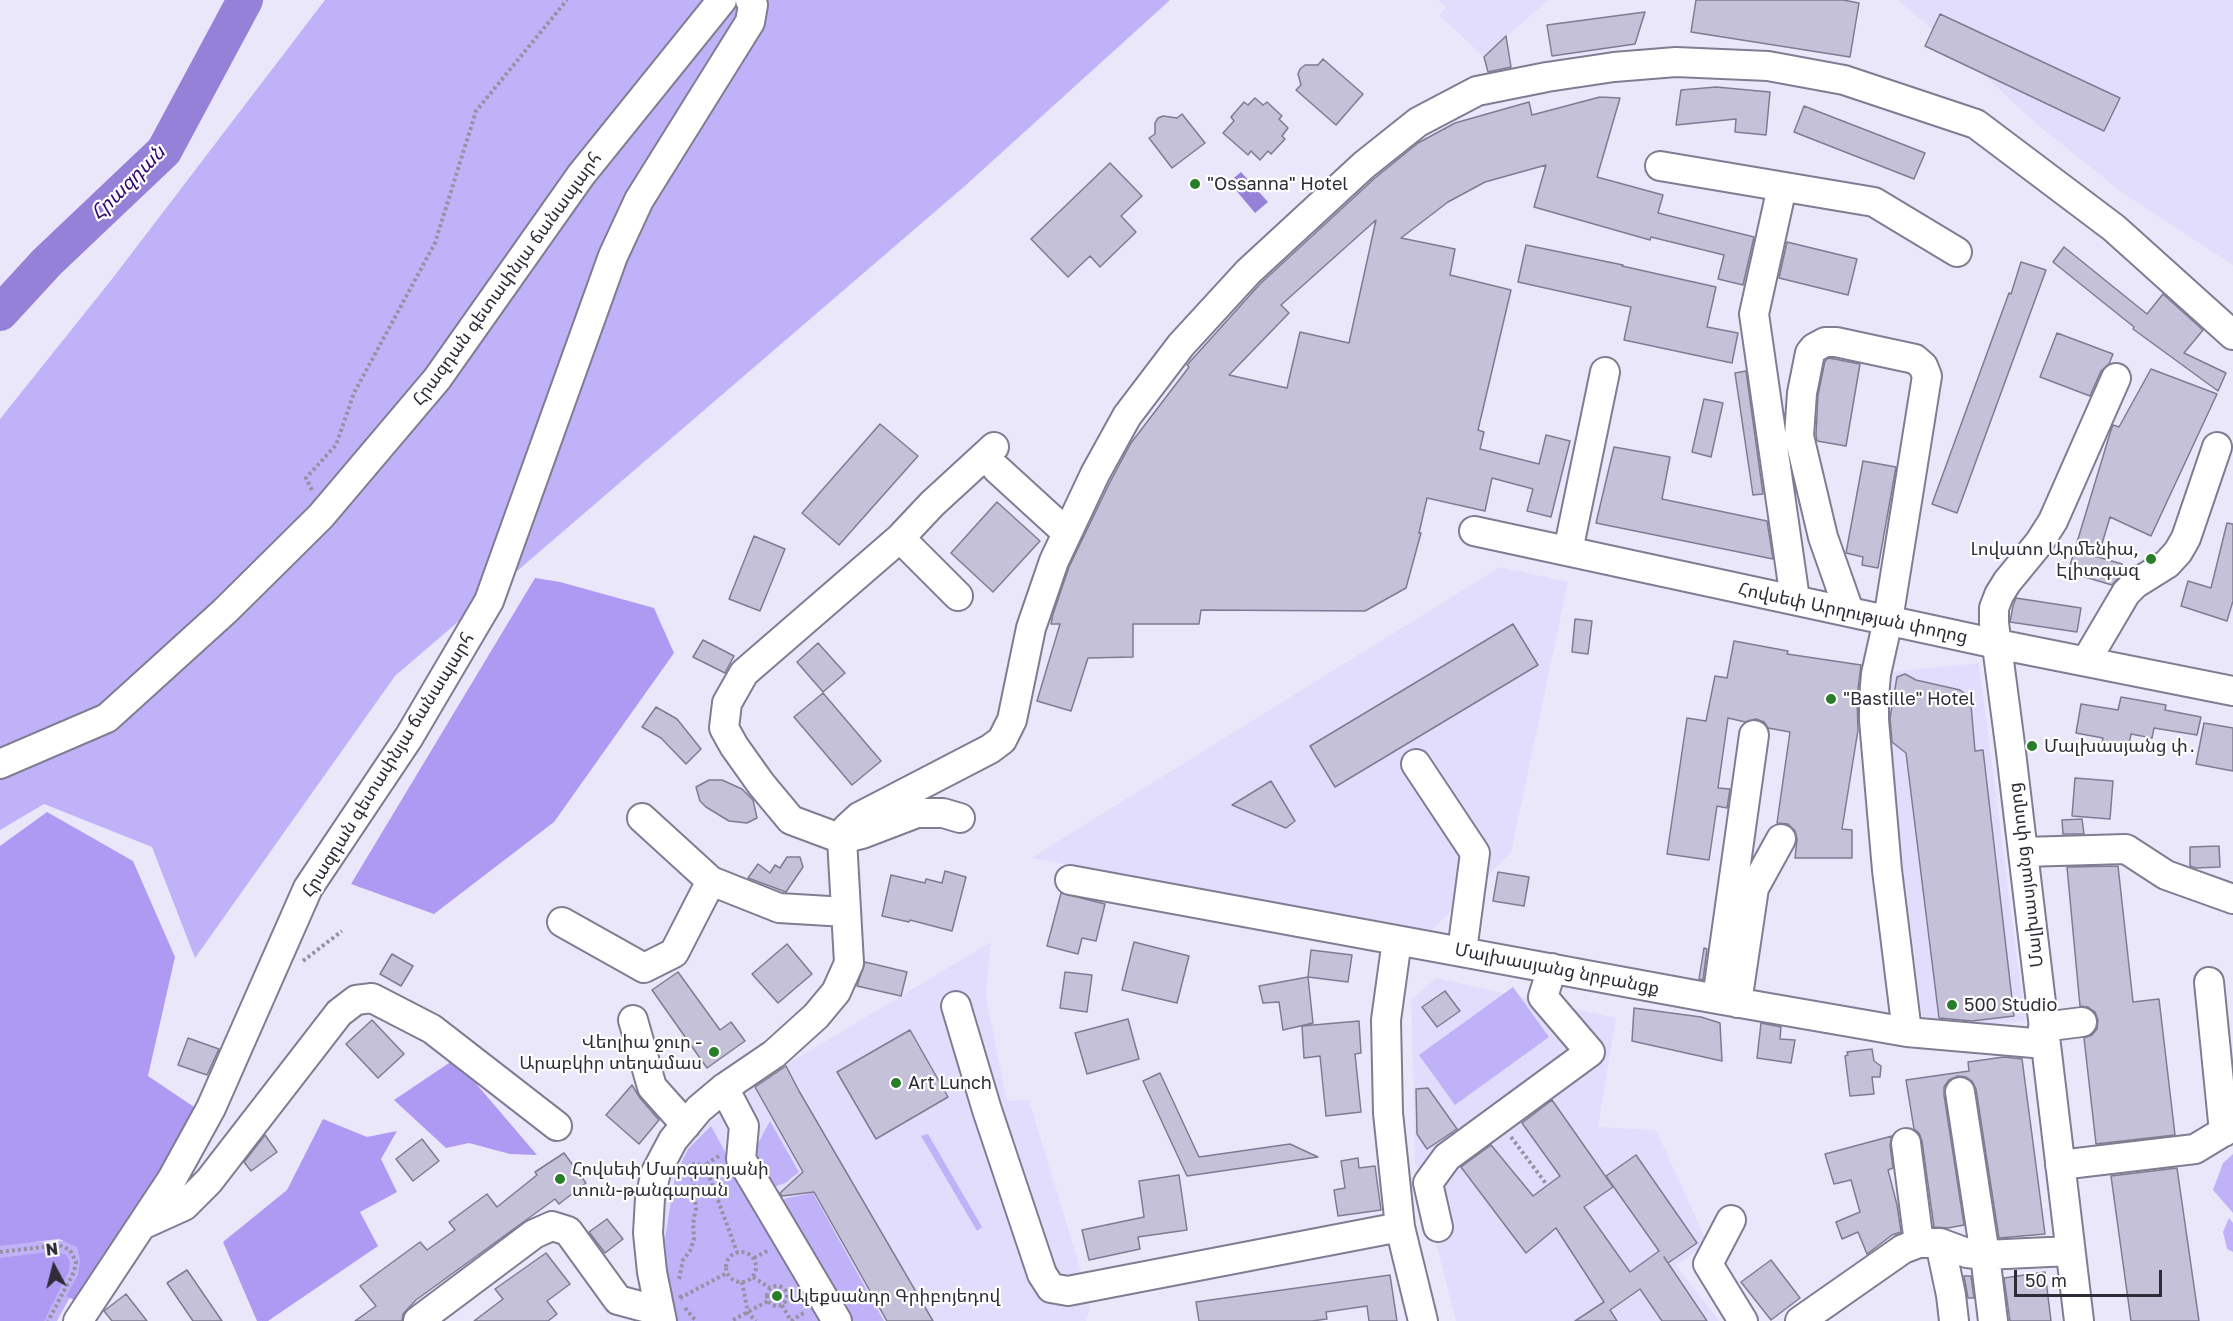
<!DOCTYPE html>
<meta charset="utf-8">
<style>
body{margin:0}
#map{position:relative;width:2233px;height:1321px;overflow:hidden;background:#ebe7fb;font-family:"Golos Text",sans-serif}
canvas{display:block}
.north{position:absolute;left:24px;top:1237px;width:60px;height:60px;-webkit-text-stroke:4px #fff;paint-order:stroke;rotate:353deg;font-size:16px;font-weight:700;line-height:24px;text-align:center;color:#2e2c36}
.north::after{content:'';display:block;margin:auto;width:21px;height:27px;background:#2e2c36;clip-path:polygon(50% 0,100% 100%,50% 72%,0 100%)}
.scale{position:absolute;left:2014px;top:1270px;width:148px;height:27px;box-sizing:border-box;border:3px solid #2e2c36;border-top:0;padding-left:8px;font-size:18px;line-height:21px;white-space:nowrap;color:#2e2c36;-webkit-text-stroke:4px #fff;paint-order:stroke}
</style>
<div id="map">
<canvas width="2233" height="1321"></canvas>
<div class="north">N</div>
<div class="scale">50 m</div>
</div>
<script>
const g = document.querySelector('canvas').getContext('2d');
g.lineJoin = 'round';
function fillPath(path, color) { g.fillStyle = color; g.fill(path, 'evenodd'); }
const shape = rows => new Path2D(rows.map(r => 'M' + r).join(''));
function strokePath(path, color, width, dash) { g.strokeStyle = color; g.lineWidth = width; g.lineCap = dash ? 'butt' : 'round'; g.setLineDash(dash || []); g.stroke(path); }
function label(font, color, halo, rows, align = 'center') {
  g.font = font + ' "Golos Text","Noto Sans Armenian",sans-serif'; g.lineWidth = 4.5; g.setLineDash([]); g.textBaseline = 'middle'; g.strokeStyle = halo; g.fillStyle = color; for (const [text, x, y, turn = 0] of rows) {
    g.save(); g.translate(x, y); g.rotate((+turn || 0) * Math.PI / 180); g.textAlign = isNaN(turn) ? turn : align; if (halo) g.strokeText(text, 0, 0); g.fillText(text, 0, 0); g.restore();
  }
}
const built = shape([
 [1438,0,1548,0,1484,57,1439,15,1446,7],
 [1898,0,2233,0,2233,265,2124,194,2033,121,1979,70],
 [1500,567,1568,582,1511,853,1430,932,1031,858],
 [1979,663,2025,1021,1924,1032,1878,673],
 [991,942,986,996,1007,1101,1029,1100,1077,1258,1090,1308,1086,1321,672,1321,659,1233,663,1183,684,1148,707,1125,733,1106,754,1084],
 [1436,978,1616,1018,1598,1127,1656,1130,1708,1244,1676,1265,1719,1321,1456,1321,1415,1162,1411,1000]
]);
const green = shape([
 [325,0,1170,0,966,185,395,676,195,958,152,847,44,804,0,830,0,419,112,279],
 [1513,987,1549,1037,1455,1105,1419,1055],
 [770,1121,799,1172,785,1183,768,1189,749,1160],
 [711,1126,754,1205,822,1321,675,1321,668,1284,665,1239,675,1176,688,1149],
 [928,1134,982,1227,977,1231,921,1136],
 [2233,1154,2233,1213,2213,1190,2223,1163],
 [813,1193,884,1321,844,1321,776,1203,787,1198],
 [2229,1218,2233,1223,2233,1252,2227,1249,2223,1232],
 [92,1240,85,1270,57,1321,0,1321,0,1243]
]);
const forest = shape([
 [535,578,560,582,654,608,674,653,554,822,434,914,351,884],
 [47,812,133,861,175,957,148,1076,200,1111,80,1303,66,1296,78,1275,80,1260,77,1247,59,1239,0,1246,0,846],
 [455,1059,537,1155,510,1154,469,1143,446,1148,394,1100],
 [323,1119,367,1137,397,1131,381,1159,397,1192,360,1212,378,1246,268,1321,257,1321,223,1242,287,1190],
 [56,1251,66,1255,70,1261,69,1271,44,1321,0,1321,0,1258]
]);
const water = shape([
 [1241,172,1268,202,1255,213,1229,182]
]);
const river = shape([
 [0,313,47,262,164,151,245,0]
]);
const building = shape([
 [1696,0,1843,0,1859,3,1850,57,1691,32,1696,0],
 [1645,12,1635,44,1552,56,1547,25,1645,12],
 [1940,14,2120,98,2104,131,1925,46,1940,14],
 [1506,36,1511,67,1488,72,1484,57,1506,36],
 [1323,59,1363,94,1336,125,1296,90,1301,85,1298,74,1300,69,1305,65,1318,65,1323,59],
 [1716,87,1770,92,1766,135,1735,132,1736,119,1676,125,1681,90,1716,87],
 [1600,97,1620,98,1597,177,1663,195,1658,213,1754,237,1743,285,1718,279,1724,255,1651,237,1650,240,1534,207,1546,165,1485,182,1448,202,1401,238,1455,249,1450,275,1511,290,1478,430,1484,432,1480,449,1539,464,1546,435,1570,441,1551,517,1527,511,1533,489,1492,478,1485,511,1427,498,1419,533,1421,533,1406,588,1365,611,1201,610,1199,624,1133,624,1133,657,1088,658,1071,711,1037,701,1060,624,1051,624,1053,614,1069,567,1110,482,1131,443,1189,367,1187,365,1260,284,1375,178,1418,143,1455,123,1529,102,1532,115,1600,97],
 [1376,220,1349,343,1300,332,1287,388,1229,375,1289,313,1281,305,1376,220],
 [1255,98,1263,105,1267,102,1282,116,1279,119,1288,128,1282,136,1285,139,1271,154,1268,151,1260,160,1251,151,1248,155,1223,133,1234,121,1231,117,1244,102,1248,105,1255,98],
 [1804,106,1925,153,1914,179,1794,132,1804,106],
 [1182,114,1205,143,1172,168,1149,138,1155,134,1155,123,1158,118,1163,116,1177,118,1182,114],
 [1110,163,1142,196,1121,216,1136,232,1100,267,1090,256,1068,277,1031,239,1110,163],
 [1787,242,1857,259,1848,295,1779,278,1787,242],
 [1526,245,1623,265,1622,266,1716,287,1707,327,1738,333,1732,363,1624,340,1631,307,1518,282,1526,245],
 [2064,247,2147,314,2163,294,2203,330,2184,353,2226,373,2218,391,2133,329,2134,327,2053,262,2064,247],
 [2021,262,2046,270,1957,513,1932,504,2009,293,2011,294,2021,262],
 [2057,333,2113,354,2109,364,2101,371,2090,396,2040,377,2057,333],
 [1829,358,1860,364,1846,446,1817,441,1816,435,1818,395,1825,361,1829,358],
 [2151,369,2217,394,2151,536,2110,517,2098,557,2122,564,2118,578,2112,585,2068,572,2111,430,2113,425,2119,427,2151,369],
 [1746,371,1763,494,1753,495,1735,373,1746,371],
 [1704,399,1723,403,1711,457,1692,452,1704,399],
 [880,424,918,456,839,545,802,513,880,424],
 [1614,447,1670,457,1662,499,1767,521,1773,559,1596,523,1614,447],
 [1863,461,1896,467,1878,568,1862,565,1863,557,1846,553,1863,461],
 [997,502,1040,541,993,592,951,553,997,502],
 [2227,523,2233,524,2233,601,2227,621,2181,606,2188,581,2211,588,2227,523],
 [754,536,785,549,760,611,729,599,754,536],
 [2016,598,2081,608,2077,632,2010,622,2013,606,2016,598],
 [1575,619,1592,621,1588,654,1572,652,1575,619],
 [1513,624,1538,665,1335,787,1310,746,1513,624],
 [703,640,734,656,725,673,693,657,703,640],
 [1734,641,1788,651,1787,654,1861,665,1857,697,1858,730,1842,829,1852,830,1852,858,1795,858,1797,839,1795,831,1788,824,1777,823,1790,732,1768,728,1764,722,1756,719,1745,722,1728,718,1718,788,1730,789,1727,808,1717,806,1709,860,1667,854,1687,718,1706,721,1715,676,1727,678,1734,641],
 [818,643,845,673,823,692,797,662,818,643],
 [1905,674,1916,680,1960,690,1968,696,1971,705,1975,751,1983,750,2014,1016,1972,1021,1939,1018,1906,753,1892,742,1890,718,1897,677,1905,674],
 [823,693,881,761,852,785,794,717,823,693],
 [2121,697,2166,705,2165,710,2201,717,2197,735,2154,728,2152,738,2131,734,2127,753,2101,748,2103,738,2076,733,2081,704,2118,710,2121,697],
 [656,707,677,719,701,749,686,764,661,738,642,727,656,707],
 [2204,723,2233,728,2233,771,2196,764,2204,723],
 [2075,778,2113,781,2110,819,2072,816,2075,778],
 [709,780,722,780,742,789,753,800,757,818,747,823,729,821,706,807,700,801,696,787,709,780],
 [1271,781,1295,821,1286,828,1232,805,1271,781],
 [2082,819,2084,834,2063,834,2062,820,2082,819],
 [2219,846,2220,867,2196,868,2190,866,2190,847,2219,846],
 [787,857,800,857,803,867,786,892,748,878,758,864,770,873,775,865,780,868,787,857],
 [2118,866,2133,1002,2159,999,2175,1135,2096,1144,2084,1038,2092,1035,2097,1029,2098,1020,2095,1012,2088,1007,2080,1006,2067,867,2118,866],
 [945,871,966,877,952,931,910,920,909,922,882,916,891,875,925,883,926,879,942,883,945,871],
 [1498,872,1529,877,1524,906,1493,901,1498,872],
 [1061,893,1105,904,1096,941,1082,938,1078,954,1047,946,1061,893],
 [1134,942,1189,956,1177,1003,1122,990,1134,942],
 [787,944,812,974,778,1003,752,974,787,944],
 [1704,948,1707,949,1703,980,1699,979,1704,948],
 [1311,950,1352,955,1348,982,1308,977,1311,950],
 [392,954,413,966,401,986,380,974,392,954],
 [865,962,907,972,901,996,857,986,865,962],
 [678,972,720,1030,731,1022,745,1041,707,1068,652,990,678,972],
 [1065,972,1092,975,1087,1012,1060,1008,1065,972],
 [1308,977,1313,1023,1283,1030,1279,1002,1263,1003,1259,986,1308,977],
 [1445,991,1460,1011,1437,1027,1422,1007,1445,991],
 [1634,1008,1701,1017,1720,1023,1722,1061,1632,1041,1634,1008],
 [1128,1019,1139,1059,1087,1074,1075,1033,1128,1019],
 [372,1020,404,1054,378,1078,346,1044,372,1020],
 [1359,1021,1361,1053,1355,1054,1361,1112,1326,1116,1320,1056,1304,1058,1302,1026,1359,1021],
 [1761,1023,1781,1027,1780,1039,1795,1040,1791,1063,1757,1058,1761,1023],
 [910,1030,948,1097,876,1139,837,1072,910,1030],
 [188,1038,219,1049,207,1075,178,1065,188,1038],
 [1872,1049,1874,1061,1881,1066,1880,1077,1872,1077,1874,1094,1850,1096,1845,1056,1848,1055,1847,1052,1872,1049],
 [2004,1057,2022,1059,2045,1234,1999,1238,1976,1089,1972,1081,1966,1077,1958,1076,1949,1080,1944,1087,1944,1095,1964,1225,1948,1228,1934,1227,1922,1141,1919,1133,1914,1129,1906,1080,1969,1071,1968,1062,2004,1057],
 [786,1066,799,1091,933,1321,887,1321,814,1192,782,1196,780,1193,803,1172,755,1087,786,1066],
 [1160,1073,1199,1157,1290,1144,1318,1157,1187,1176,1143,1081,1160,1073],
 [632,1085,640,1098,659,1120,639,1144,606,1115,632,1085],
 [1428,1088,1457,1129,1427,1149,1417,1134,1416,1089,1428,1088],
 [1552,1100,1613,1187,1584,1207,1630,1272,1659,1251,1606,1176,1636,1155,1697,1243,1668,1263,1664,1257,1707,1321,1662,1321,1640,1289,1610,1310,1617,1321,1575,1321,1604,1302,1556,1228,1526,1253,1461,1167,1491,1145,1533,1196,1560,1176,1522,1123,1552,1100],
 [265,1135,277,1152,251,1171,244,1162,265,1135],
 [1892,1136,1890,1145,1893,1168,1888,1170,1897,1205,1901,1232,1892,1235,1867,1254,1858,1232,1842,1239,1836,1222,1860,1212,1851,1180,1834,1184,1825,1154,1892,1136],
 [422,1139,439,1161,413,1181,396,1159,422,1139],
 [564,1153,586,1183,559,1204,555,1199,416,1300,403,1314,402,1321,355,1321,376,1306,360,1286,420,1242,427,1250,455,1230,449,1222,487,1194,497,1207,537,1175,535,1172,564,1153],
 [1358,1158,1359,1168,1375,1166,1381,1210,1338,1216,1334,1190,1345,1188,1341,1161,1358,1158],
 [2177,1168,2199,1321,2131,1321,2111,1176,2177,1168],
 [1179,1175,1187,1230,1138,1237,1140,1249,1089,1260,1082,1230,1144,1217,1139,1181,1179,1175],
 [607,1219,623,1239,605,1253,589,1232,607,1219],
 [546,1253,570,1284,547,1301,557,1314,548,1321,474,1321,503,1299,495,1289,546,1253],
 [1771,1260,1800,1298,1771,1320,1741,1282,1771,1260],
 [187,1270,222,1321,193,1321,167,1283,187,1270],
 [2045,1272,2051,1321,2010,1321,2004,1278,2045,1272],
 [1390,1275,1397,1321,1369,1321,1367,1306,1326,1312,1327,1319,1312,1321,1199,1321,1196,1302,1390,1275],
 [1964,1276,1971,1276,1974,1298,1968,1298,1964,1276],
 [126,1294,147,1321,112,1321,104,1311,126,1294]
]);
const path = shape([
 [312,490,306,478,336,445,354,393,435,243,476,111,567,0],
 [303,961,342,931],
 [1511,1137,1547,1185],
 [719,1156,705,1165,737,1252],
 '726 1267a15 15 0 1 1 30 0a15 15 0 1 1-30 0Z',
 [0,1252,59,1245,70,1250,76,1262,74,1272,48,1321],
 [754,1258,769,1250],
 [753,1277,770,1288],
 [679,1279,683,1260,690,1251,694,1239,693,1224,696,1208,691,1164,705,1165],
 [742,1282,748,1313,756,1321],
 '767 1296a10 10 0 1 1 20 0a10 10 0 1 1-20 0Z',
 [680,1298,727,1273],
 [782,1305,791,1321],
 [685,1308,696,1321],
 [733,1320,768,1301],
 [791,1321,805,1312]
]);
const minor = shape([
 [1660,166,1874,202,1957,252],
 [1782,187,1754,314,1795,599],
 [997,469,1067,533],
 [1474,531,1997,644,2233,691],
 [900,538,958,596],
 [1568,551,1605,372],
 [1849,611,1823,537,1799,436,1802,393,1810,353,1814,348,1825,342,1836,342,1915,359,1923,366,1927,376,1888,620,1876,674,1874,697,1874,720,1887,870,1907,1032],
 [2086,661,2126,593,2135,584,2167,564,2178,552,2186,538,2217,447],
 [0,764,107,718,225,611,321,516,437,379,581,175,722,0],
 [1416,764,1475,853,1462,951],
 [642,818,711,881,779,908,846,912],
 [960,818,943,813,917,813,862,834,842,839,791,820,761,784,734,746,724,728,727,703,744,673,900,538,932,504,994,447],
 [2023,852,2126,849,2166,875,2233,899],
 [1070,880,1717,999,1907,1032,2045,1044],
 [562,922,644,968,674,953,711,881],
 [1397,940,1386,1020,1388,1113,1400,1227,1423,1321],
 [2209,982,2224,1132],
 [1717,999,1754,735],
 [1737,1003,1754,888,1781,839],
 [956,1006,987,1110,1042,1274,1051,1288,1068,1291,1400,1227],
 [633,1020,652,1087,686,1125],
 [2043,1027,2082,1022],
 [724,1088,744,1126,741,1159,837,1321],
 [1960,1092,1985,1255,1993,1321],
 [1906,1143,1919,1243],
 [2060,1165,2195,1149,2233,1126],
 [1731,1220,1708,1264,1743,1321],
 [142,1225,184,1206,209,1181,339,1013,356,1000,372,998,432,1029,557,1126],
 [1438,1227,1428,1183,1447,1157,1590,1052,1543,997,1552,968],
 [1940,1243,1951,1295,1954,1321],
 [78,1321,172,1179,211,1108,308,888,409,737,489,601,613,256,639,200,750,22,753,5,750,0],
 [418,1321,534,1234,552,1226,568,1231,618,1300,659,1311],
 [662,1321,652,1272,648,1233,650,1198,656,1172,673,1140,699,1109,724,1088,774,1054,816,1016,836,992,849,963,842,839,847,828,859,817,990,749,1002,740,1012,720,1031,628,1054,561,1095,474,1127,416,1181,345,1248,272,1364,165,1418,122,1477,91,1547,77,1614,67,1676,62,1768,66,1844,80,1976,124,2114,228,2233,335],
 [1800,1321,1903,1249,1919,1243,1940,1243,1967,1253,1985,1255,2070,1251],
 [2079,1321,2011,752,1994,623,1994,608,1999,595,2007,582,2039,543,2053,521,2116,378]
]);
const pathBridge = shape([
 [680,1295,682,1301]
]);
const markers = [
 [1195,184,6,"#297e2b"],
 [2151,559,6,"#297e2b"],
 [1831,699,6,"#297e2b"],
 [2032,746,6,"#297e2b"],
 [1952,1005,6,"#297e2b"],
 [714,1052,6,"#297e2b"],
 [896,1083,6,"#297e2b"],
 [560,1179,6,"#297e2b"],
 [777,1296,6,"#297e2b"]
];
const poiNames = [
 ["\"Ossanna\" Hotel",1207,184],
 ["Լովատո Արմենիա,",2139,549,"right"],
 ["Էլիտգազ",2139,570,"right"],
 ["\"Bastille\" Hotel",1843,699],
 ["Մալխասյանց փ․",2044,746],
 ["500 Studio",1964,1005],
 ["Վեոլիա ջուր -",702,1042,"right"],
 ["Արաբկիր տեղամաս",702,1063,"right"],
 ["Art Lunch",908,1083],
 ["Հովսեփ Մարգարյանի",572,1169],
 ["տուն-թանգարան",572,1190],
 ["Ալեքսանդր Գրիբոյեդով",789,1296]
];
const streetNames = [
 ["Հրազդան գետափնյա ճանապարհ",507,279,-54],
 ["Հովսեփ Արղության փողոց",1853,613,12],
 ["Հրազդան գետափնյա ճանապարհ",388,765,-58],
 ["Մալխասյանց փողոց",2026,875,-97],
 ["Մալխասյանց նրբանցք",1557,969,11]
];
const waterNames = [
 ["Հրազդան",128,183,-45]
];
fillPath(built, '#e3ddfd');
fillPath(green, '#c0b2f9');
fillPath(forest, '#ae9af3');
fillPath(water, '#9681d8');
strokePath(river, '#9681d8', 36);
fillPath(building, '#c5c1d9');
strokePath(building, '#7f7b92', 1.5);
strokePath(minor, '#807c92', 32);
strokePath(path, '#9592a2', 4, [3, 3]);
strokePath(minor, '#fff', 28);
strokePath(pathBridge, '#9592a2', 4, [3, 3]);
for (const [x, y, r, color] of markers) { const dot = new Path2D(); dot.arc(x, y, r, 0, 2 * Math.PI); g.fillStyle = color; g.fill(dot); strokePath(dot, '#fff', 2); }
label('18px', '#2e2c36', '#fff', poiNames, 'left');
label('18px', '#2e2c36', '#fff', streetNames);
label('italic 20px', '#350672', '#fff', waterNames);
</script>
